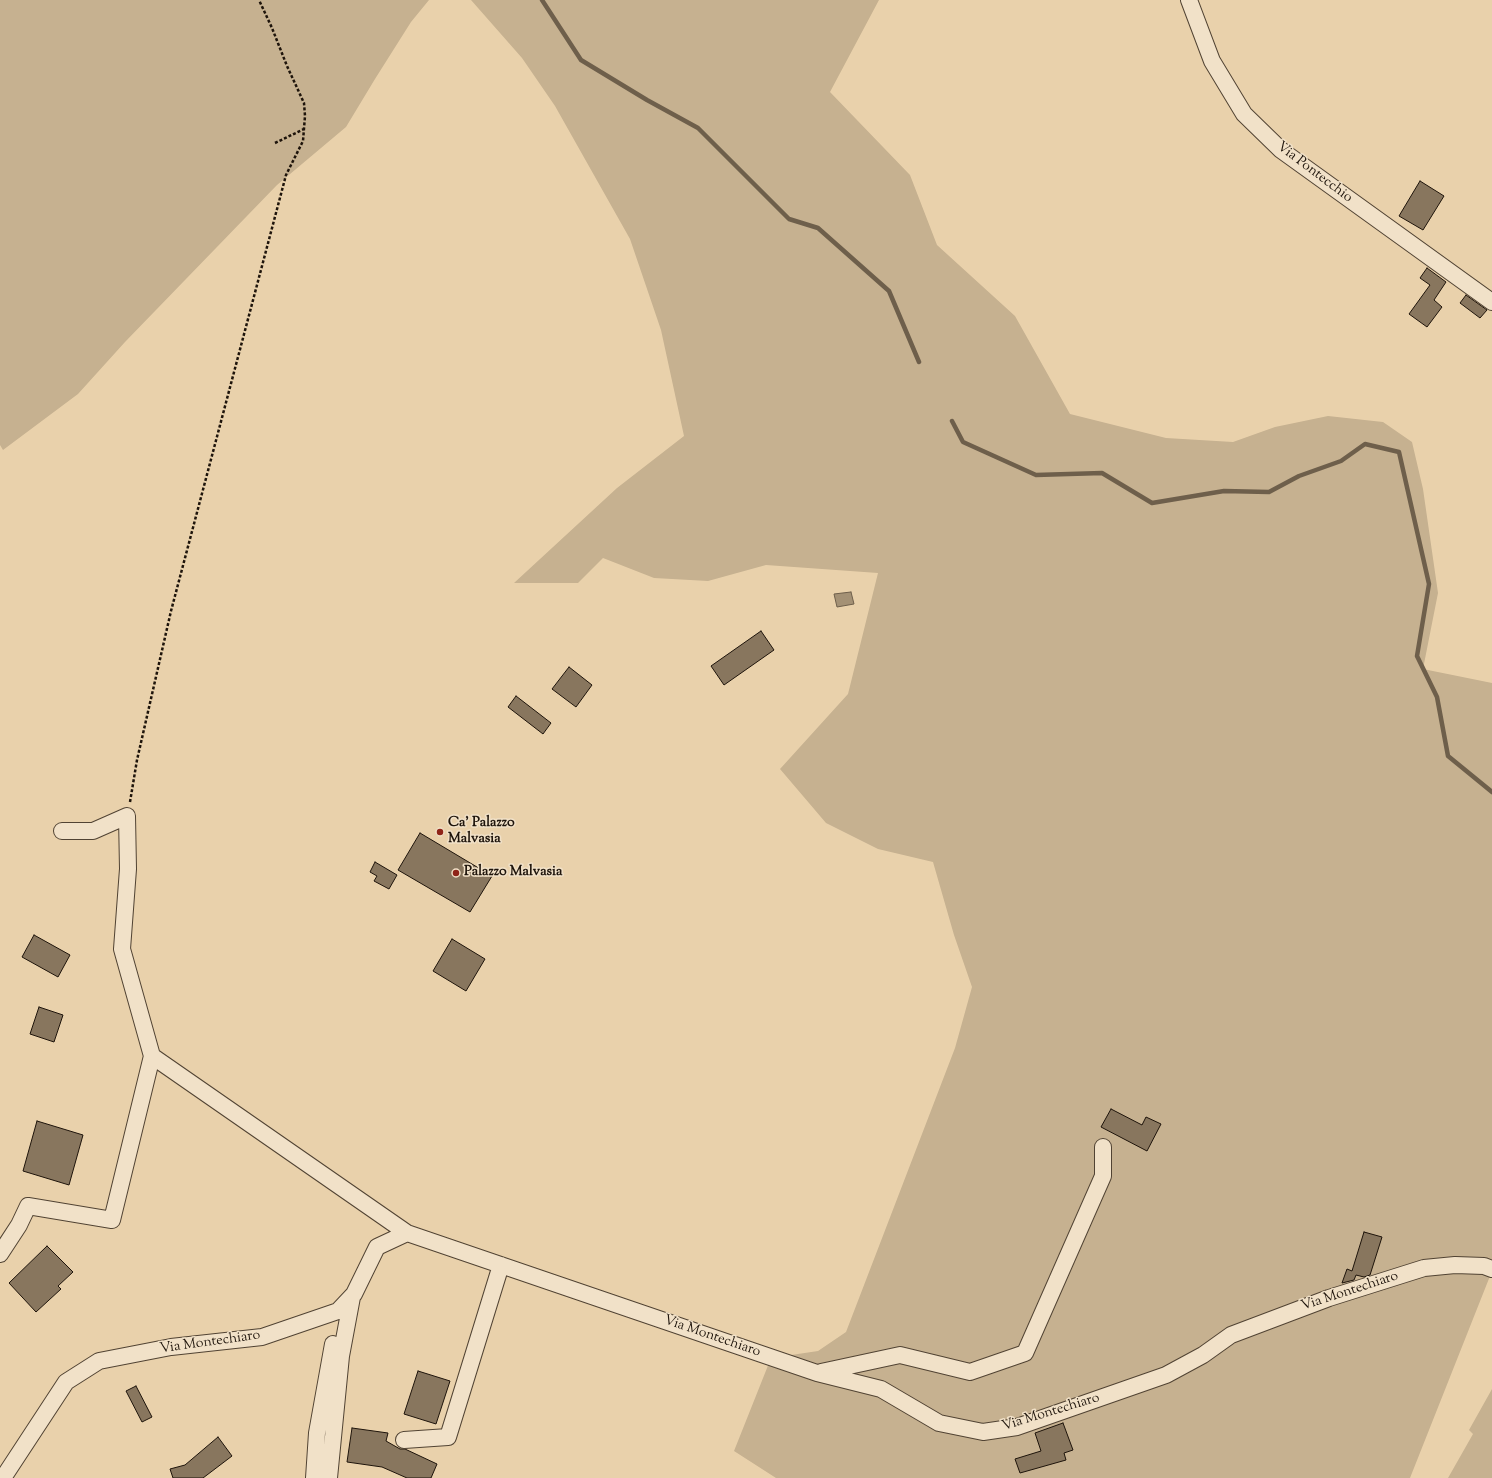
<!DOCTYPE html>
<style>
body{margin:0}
canvas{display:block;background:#e9d1ab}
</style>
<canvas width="1492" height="1478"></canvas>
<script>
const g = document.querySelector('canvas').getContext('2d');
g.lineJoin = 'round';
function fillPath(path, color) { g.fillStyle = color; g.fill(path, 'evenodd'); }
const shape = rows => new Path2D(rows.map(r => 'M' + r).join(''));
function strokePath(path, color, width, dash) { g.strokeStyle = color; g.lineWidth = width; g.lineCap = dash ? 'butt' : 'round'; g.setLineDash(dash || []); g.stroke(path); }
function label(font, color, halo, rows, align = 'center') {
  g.font = font + ' "Sorts Mill Goudy",serif'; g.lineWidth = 3; g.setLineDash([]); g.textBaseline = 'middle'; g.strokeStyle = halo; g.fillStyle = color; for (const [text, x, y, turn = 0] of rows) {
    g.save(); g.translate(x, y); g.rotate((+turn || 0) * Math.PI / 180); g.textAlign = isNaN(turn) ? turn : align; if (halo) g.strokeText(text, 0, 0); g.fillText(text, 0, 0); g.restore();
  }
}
const green = shape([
 [0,0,429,0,411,22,375,79,346,127,277,185,125,342,78,394,3,450,0,445],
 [471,0,879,0,830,92,910,175,937,245,1015,316,1070,414,1166,438,1233,442,1275,427,1328,416,1383,422,1412,442,1423,489,1438,593,1423,669,1492,683,1492,1271,1410,1478,776,1478,734,1451,771,1358,818,1351,846,1332,955,1048,972,987,954,935,933,862,878,849,826,823,780,769,848,694,878,573,766,565,708,581,654,578,603,558,578,583,514,583,617,488,684,436,661,330,630,239,555,106,522,58],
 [1492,1389,1492,1478,1448,1478,1473,1434,1469,1430]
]);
const water = shape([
 [851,592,854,604,837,607,834,594,851,592]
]);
const stream = shape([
 [542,0,581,60,647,100,698,128,789,219,818,228,889,291,919,362],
 [952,421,963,442,1036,475,1102,473,1152,503,1224,491,1269,492,1299,476,1341,461,1365,444,1399,452,1429,584,1417,656,1437,697,1448,756,1492,792]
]);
const building = shape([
 [1420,181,1444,196,1423,230,1399,216,1420,181],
 [1427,268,1446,282,1434,300,1442,307,1427,327,1409,314,1430,285,1420,278,1427,268],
 [1466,295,1487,310,1480,318,1460,303,1466,295],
 [761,631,774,650,724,685,711,666,761,631],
 [569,667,592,685,576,707,552,689,569,667],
 [516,696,551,723,543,734,508,707,516,696],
 [420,833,492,876,470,912,398,870,420,833],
 [375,862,397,875,389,889,374,881,377,876,370,872,375,862],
 [34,935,70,955,58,977,22,957,34,935],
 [452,939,485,959,466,991,433,971,452,939],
 [39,1007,63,1015,54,1042,30,1034,39,1007],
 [1111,1109,1142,1125,1146,1117,1161,1124,1147,1151,1101,1127,1111,1109],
 [37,1121,83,1135,69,1185,23,1171,37,1121],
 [1364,1232,1382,1237,1370,1275,1364,1277,1356,1275,1354,1280,1342,1283,1347,1269,1352,1271,1364,1232],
 [47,1246,73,1272,58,1286,61,1289,36,1312,9,1283,47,1246],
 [418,1371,450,1381,436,1424,404,1414,418,1371],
 [136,1386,152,1417,142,1422,126,1391,136,1386],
 [1063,1423,1073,1450,1064,1453,1066,1460,1020,1473,1015,1459,1041,1451,1035,1433,1063,1423],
 [352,1428,388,1433,386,1441,400,1449,405,1449,437,1464,431,1478,407,1478,382,1467,347,1462,352,1428],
 [218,1437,232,1456,203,1478,173,1478,170,1469,185,1465,218,1437]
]);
const path = shape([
 [275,143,304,129],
 [130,802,137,760,171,611,286,175,303,141,305,116,304,103,287,66,272,28,259,0]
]);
const minor = shape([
 [1189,0,1212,61,1244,114,1281,150,1492,302],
 [152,1056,407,1233],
 [0,1254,19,1225,28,1206,112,1220,152,1056,122,949,128,869,127,816,93,831,62,831],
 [821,1372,900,1355,970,1372,1025,1353,1103,1176,1103,1147],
 [404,1440,448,1437,501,1265],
 [3,1478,66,1382,99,1361,171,1347,262,1337,338,1311,354,1294,377,1247,407,1233,817,1373,881,1389,939,1423,983,1432,1017,1427,1166,1375,1203,1355,1231,1335,1329,1298,1424,1268,1455,1265,1484,1266,1492,1269],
 [314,1478,317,1433,333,1344],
 [329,1478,341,1356,352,1297]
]);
const markers = [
 [440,832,4,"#8f2418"],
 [456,873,4,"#8f2418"]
];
const streetNames = [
 ["Via Pontecchio",1314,173,37],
 ["Via Montechiaro",1350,1292,-18],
 ["Via Montechiaro",712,1337,19],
 ["Via Montechiaro",210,1343,-8],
 ["Via Montechiaro",1051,1413,-17]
];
const poiNames = [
 ["Ca' Palazzo",448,824],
 ["Malvasia",448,840],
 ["Palazzo Malvasia",464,873]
];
fillPath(green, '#c6b190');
fillPath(water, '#a49175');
strokePath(water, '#6e5f4b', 1);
strokePath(stream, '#6e5f4b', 4.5);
fillPath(building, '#88765e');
strokePath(building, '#1e140b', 1);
strokePath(minor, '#514333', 18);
strokePath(path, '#1e140b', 2.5, [3, 2]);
strokePath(minor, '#f1e1c8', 16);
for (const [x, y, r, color] of markers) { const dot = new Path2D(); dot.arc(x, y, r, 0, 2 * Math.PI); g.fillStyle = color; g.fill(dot); strokePath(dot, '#f1e1c8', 1.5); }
label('14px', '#1e140b', '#f1e1c8', streetNames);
label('bold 14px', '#1e140b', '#f1e1c8', poiNames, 'left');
</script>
